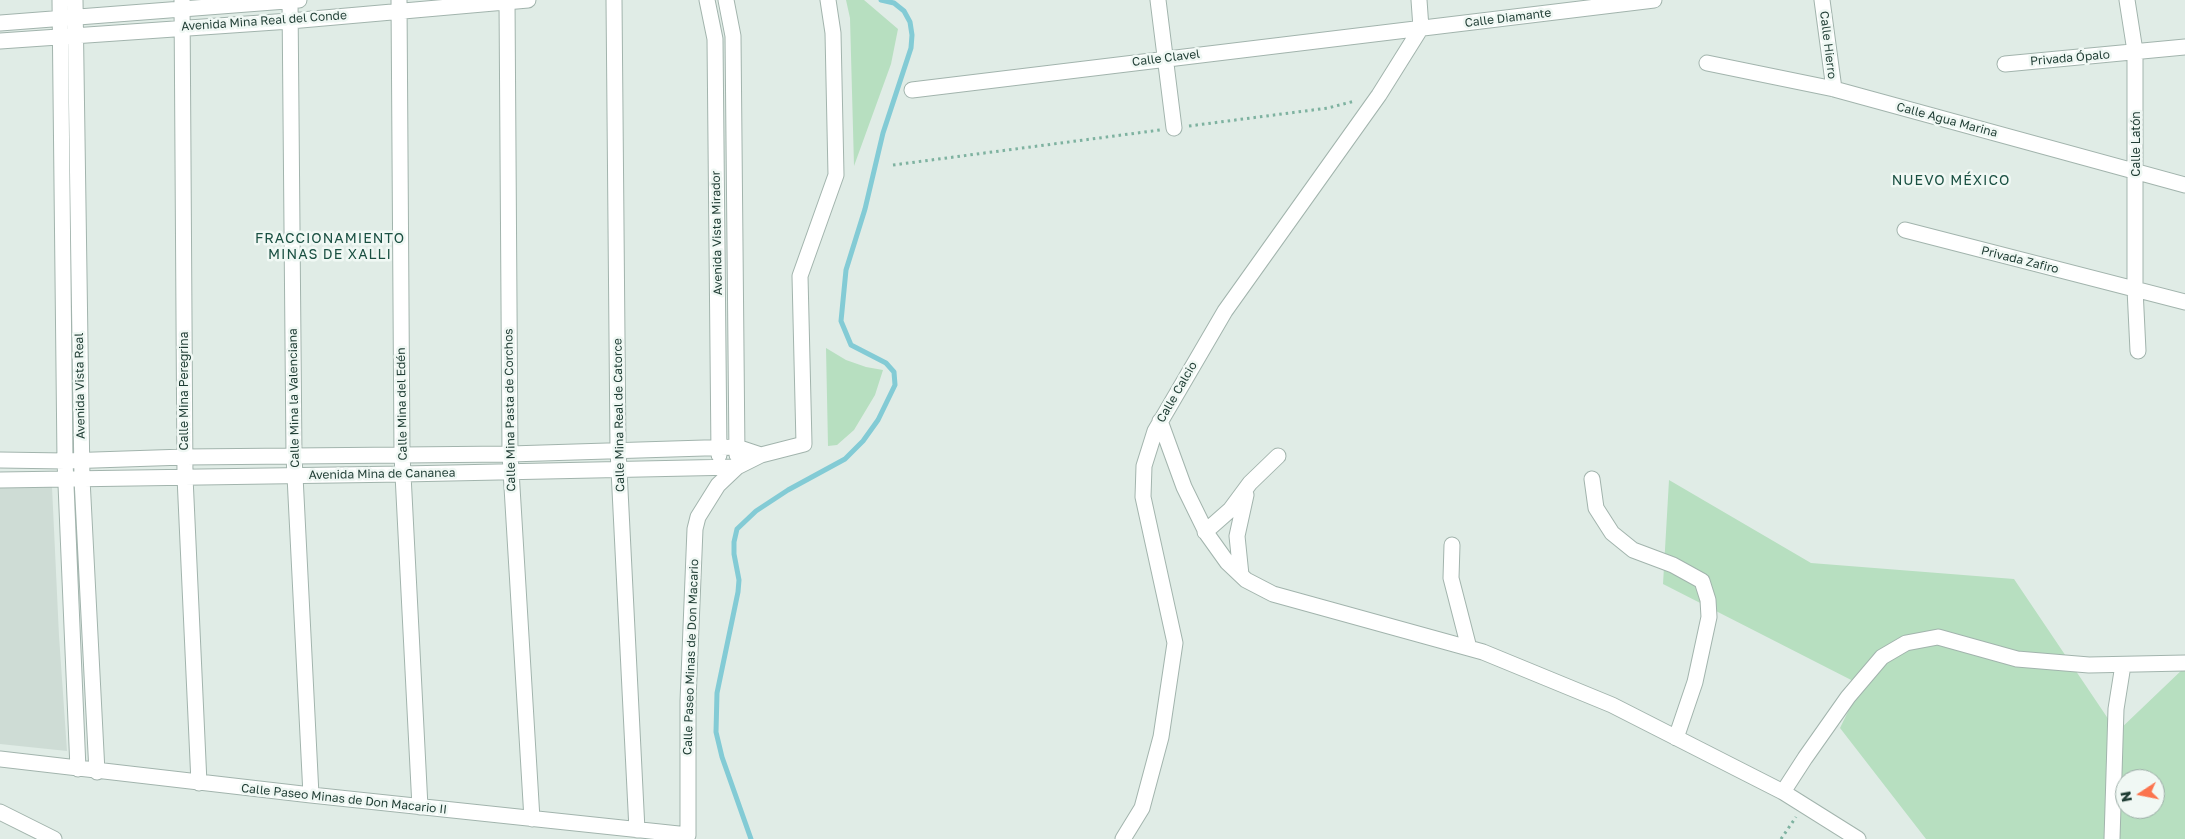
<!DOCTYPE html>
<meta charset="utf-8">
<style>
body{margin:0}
#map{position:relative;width:2185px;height:839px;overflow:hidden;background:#e0ece6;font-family:"Golos Text",sans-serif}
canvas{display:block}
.north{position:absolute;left:2115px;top:769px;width:50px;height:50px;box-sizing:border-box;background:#f0f8f4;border:1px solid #9cada7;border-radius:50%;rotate:259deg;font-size:14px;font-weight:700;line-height:20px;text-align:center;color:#1f3d34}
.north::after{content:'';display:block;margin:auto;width:18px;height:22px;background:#fb744e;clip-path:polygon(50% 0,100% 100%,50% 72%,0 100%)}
</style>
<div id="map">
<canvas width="2185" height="839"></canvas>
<div class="north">N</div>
</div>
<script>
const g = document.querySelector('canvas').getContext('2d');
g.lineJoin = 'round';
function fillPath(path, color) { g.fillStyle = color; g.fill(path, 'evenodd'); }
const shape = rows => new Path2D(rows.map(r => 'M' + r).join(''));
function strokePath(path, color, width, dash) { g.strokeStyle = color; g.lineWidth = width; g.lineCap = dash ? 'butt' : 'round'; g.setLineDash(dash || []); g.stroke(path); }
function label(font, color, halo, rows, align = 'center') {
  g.font = font + ' "Golos Text",sans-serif'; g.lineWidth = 5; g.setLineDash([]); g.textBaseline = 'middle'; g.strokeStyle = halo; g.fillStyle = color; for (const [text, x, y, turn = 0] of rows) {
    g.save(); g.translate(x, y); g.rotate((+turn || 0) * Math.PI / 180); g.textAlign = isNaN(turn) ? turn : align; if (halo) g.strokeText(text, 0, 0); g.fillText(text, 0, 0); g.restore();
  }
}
const built = shape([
 [52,487,59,636,67,751,0,744,0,488]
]);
const green = shape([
 [846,0,864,0,898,29,891,64,854,166,850,18],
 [826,348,846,360,866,367,883,370,875,395,854,430,837,445,828,446],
 [1669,480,1811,563,2014,579,2117,732,2185,667,2185,839,1926,839,1840,728,1861,685,1663,584],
 [2125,779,2155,779,2155,809,2125,809]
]);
const stream = shape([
 [751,839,722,757,716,732,717,693,738,592,739,580,734,554,734,542,737,529,756,511,788,490,845,459,863,441,878,420,895,385,894,372,886,363,851,345,841,321,846,270,865,209,883,133,911,48,912,35,910,22,904,11,894,3,881,0]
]);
const path = shape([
 [1189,126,1328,108,1355,101],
 [893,165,1160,130],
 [1781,839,1796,817]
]);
const minor = shape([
 [60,0,65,461,78,769],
 [75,0,82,479,97,772],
 [182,0,185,477,199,783],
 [290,0,294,456,311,795],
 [399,0,402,455,420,807],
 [507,0,510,454,532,819],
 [614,0,618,450,637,830],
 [707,0,715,39,719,455],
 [726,0,733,36,737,455],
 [1158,0,1174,128],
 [1822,0,1834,89],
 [2127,0,2135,51,2135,289,2138,351],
 [0,23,299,0],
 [0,41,290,21,528,0],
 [1707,63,1834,89,2185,185],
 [2005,64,2185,47],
 [912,90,1654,0],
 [1905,230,2185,302],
 [1160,421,1184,487,1207,534,1227,562,1246,580,1273,594,1483,652,1612,705,1783,792,1858,839],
 [0,460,65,461,185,457,510,454,737,447,761,455],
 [1592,479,1596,508,1612,533,1633,550,1673,565,1702,581,1708,600,1709,617,1695,682,1676,738],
 [0,480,403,474,737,467,761,455,804,444,800,276,836,175,833,33,828,0],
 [1205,532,1230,510,1250,483,1278,456],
 [1452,545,1451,578,1469,648],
 [1241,575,1237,536,1246,495],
 [0,759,311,795,688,835,688,701,695,529,698,517,718,485,737,467],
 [1783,792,1805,758,1848,697,1882,657,1906,643,1938,637,2017,659,2089,665,2185,663],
 [0,812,54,839],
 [1123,839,1142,808,1161,737,1175,643,1143,497,1144,466,1155,431,1225,311,1379,95,1421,28,1419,0],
 [2112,839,2116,709,2123,665]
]);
const streetNames = [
 ["Calle Diamante",1508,18,-7],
 ["Avenida Mina Real del Conde",264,21,-4],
 ["Calle Hierro",1828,45,83],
 ["Calle Clavel",1166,58,-7],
 ["Privada Ópalo",2070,58,-5],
 ["Calle Agua Marina",1947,120,15],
 ["Calle Latón",2136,144,-90],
 ["Avenida Vista Mirador",717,233,-91],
 ["Privada Zafiro",2020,260,14],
 ["Avenida Vista Real",80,386,-91],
 ["Calle Mina Peregrina",184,391,-90],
 ["Calle Calcio",1177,392,-60],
 ["Calle Mina la Valenciana",294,398,-91],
 ["Calle Mina del Edén",402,404,-91],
 ["Calle Mina Pasta de Corchos",510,410,-91],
 ["Calle Mina Real de Catorce",619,415,-91],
 ["Avenida Mina de Cananea",382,474,-1],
 ["Calle Paseo Minas de Don Macario",691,657,-88],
 ["Calle Paseo Minas de Don Macario II",344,799,6]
];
const neighbourhoodNames = [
 ["NUEVO MÉXICO",1951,181],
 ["FRACCIONAMIENTO",330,239],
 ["MINAS DE XALLI",330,255]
];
fillPath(built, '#cedcd5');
fillPath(green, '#b7dfc0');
strokePath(stream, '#83cbd5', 5);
strokePath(minor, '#a2b4ad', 17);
strokePath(path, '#7eb2a0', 3, [2.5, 4]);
strokePath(minor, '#fff', 15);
label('12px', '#1f3d34', '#f0f8f4', streetNames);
g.letterSpacing = '1px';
label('14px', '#1a5042', '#f0f8f4', neighbourhoodNames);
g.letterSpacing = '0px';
</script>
